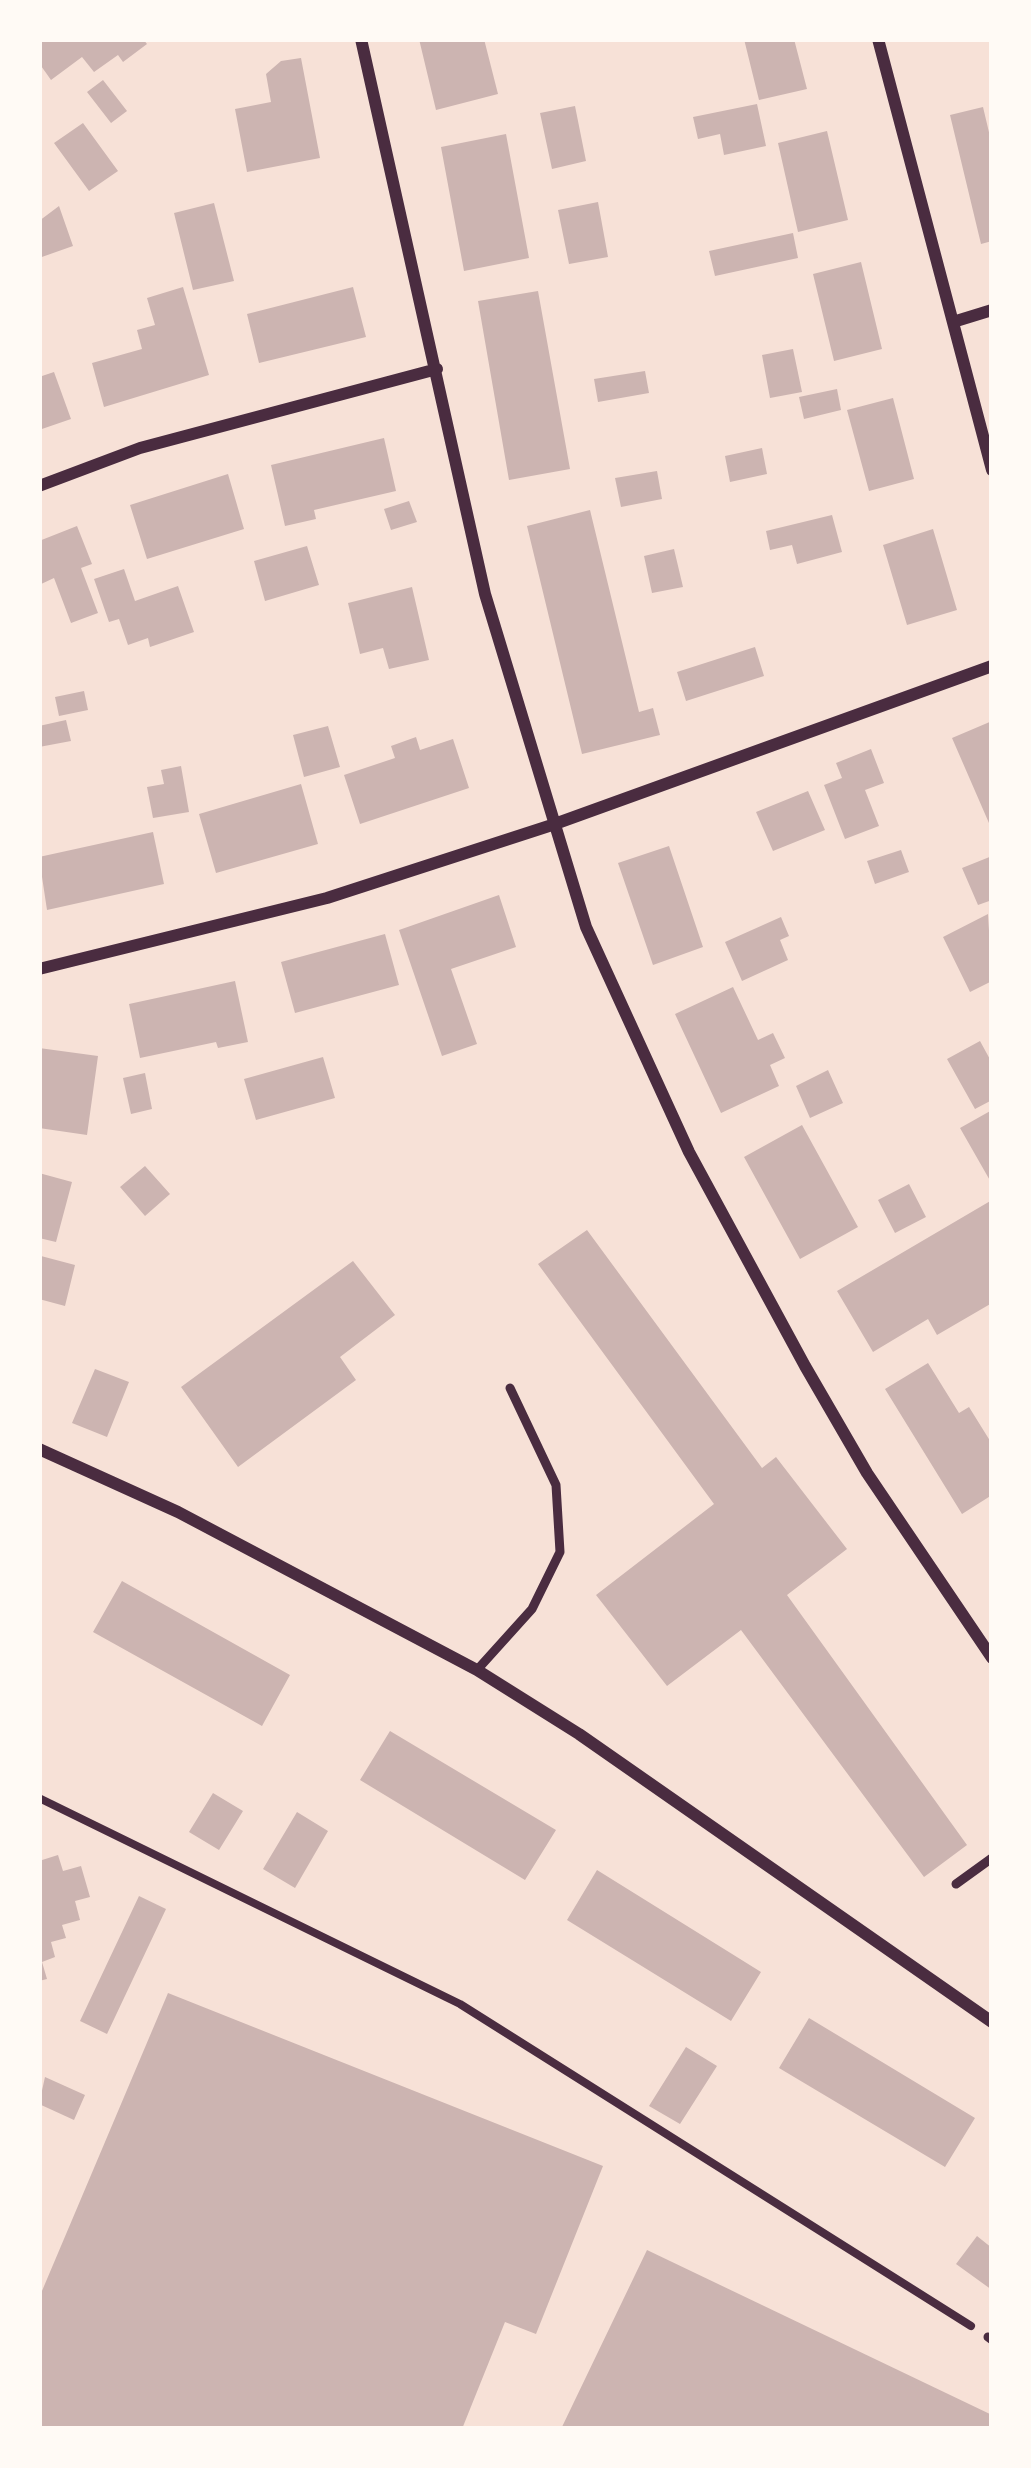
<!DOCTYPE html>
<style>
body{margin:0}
#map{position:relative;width:1031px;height:2468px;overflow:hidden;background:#f7e1d7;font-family:Mulish,sans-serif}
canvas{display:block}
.frame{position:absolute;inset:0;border:42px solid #fffaf5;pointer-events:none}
</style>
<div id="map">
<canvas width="1031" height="2468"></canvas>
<div class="frame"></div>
</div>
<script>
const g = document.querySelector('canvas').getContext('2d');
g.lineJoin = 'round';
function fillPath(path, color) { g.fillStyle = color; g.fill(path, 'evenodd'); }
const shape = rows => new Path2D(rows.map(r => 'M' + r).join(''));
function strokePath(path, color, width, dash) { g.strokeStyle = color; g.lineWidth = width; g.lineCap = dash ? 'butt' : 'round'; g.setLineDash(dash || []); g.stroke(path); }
const building = shape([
 [39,39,143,39,147,44,123,62,118,55,94,72,82,57,51,80,39,63],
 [419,39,484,39,498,94,436,110],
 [744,39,794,39,807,89,759,100],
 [301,58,320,158,247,172,235,109,271,102,266,74,281,61],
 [103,80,127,111,111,123,87,92],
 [757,104,766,146,724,155,720,134,698,139,693,117],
 [575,106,586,161,552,169,540,113],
 [983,107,992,145,992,241,981,244,950,115],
 [83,123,118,171,89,191,54,143],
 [827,131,848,220,798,232,778,143],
 [506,134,529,258,464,271,441,147],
 [598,202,608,257,569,264,558,210],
 [214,203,234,281,193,290,174,213],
 [59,206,73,246,39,258,39,221],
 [793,233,798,258,715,276,709,251],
 [861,262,882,349,834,361,813,274],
 [183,287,209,375,104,407,92,363,142,349,137,330,155,325,147,298],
 [353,287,366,337,259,363,247,314],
 [538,291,570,469,509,480,478,301],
 [793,349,802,392,770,398,762,355],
 [645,371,649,393,598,402,594,379],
 [54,372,71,419,39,430,39,377],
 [837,389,841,410,804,419,799,397],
 [893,398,914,479,869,491,847,410],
 [384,438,396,491,314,510,316,519,285,526,271,465],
 [762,448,767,474,730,482,725,456],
 [657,471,662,499,621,507,615,478],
 [228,474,244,529,147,559,130,505],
 [409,501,417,522,391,530,384,509],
 [590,510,639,712,653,708,660,735,582,754,527,526],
 [832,515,842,552,797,564,792,545,770,550,766,531],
 [77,526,92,564,81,568,98,613,71,623,54,578,39,585,39,541],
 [933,529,957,610,907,625,883,545],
 [307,546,319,585,265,601,254,561],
 [674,549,683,587,652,593,644,556],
 [124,569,135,601,178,586,194,632,150,647,148,638,128,645,119,619,109,622,94,579],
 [412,587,429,660,389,669,383,648,360,654,348,603],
 [755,647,764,676,686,701,677,672],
 [84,691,88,710,59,716,55,697],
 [66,720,71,741,39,747,39,726],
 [992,721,992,830,952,738],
 [328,726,340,767,304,777,293,735],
 [416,737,420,750,453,739,469,788,360,824,344,775,395,758,391,746],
 [871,749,884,783,865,790,879,826,845,839,824,785,842,778,836,763],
 [181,766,189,812,153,818,147,787,164,784,161,770],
 [301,784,318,844,216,873,199,814],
 [808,791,825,830,773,851,756,812],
 [153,832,164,884,47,910,39,857],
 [669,846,703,947,653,965,618,863],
 [901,850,909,872,875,884,867,861],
 [992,856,992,900,978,905,962,868],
 [499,895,516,947,451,969,477,1044,442,1056,399,930],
 [988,914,992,981,970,992,943,937],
 [781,917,789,936,780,940,788,960,742,981,725,942],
 [385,934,399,985,295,1013,281,962],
 [235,981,248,1042,218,1048,216,1042,140,1058,129,1004],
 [733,987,758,1040,773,1033,785,1058,770,1065,779,1086,721,1113,675,1014],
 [980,1041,992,1063,992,1100,975,1109,947,1059],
 [39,1048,98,1056,87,1135,39,1128],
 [323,1057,335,1098,256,1120,244,1079],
 [828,1070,843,1103,810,1118,796,1086],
 [145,1073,152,1109,131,1114,123,1078],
 [992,1110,992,1184,960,1128],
 [802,1125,858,1227,800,1259,744,1157],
 [145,1166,170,1194,145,1216,120,1187],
 [39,1173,72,1182,56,1242,39,1238],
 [909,1184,926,1217,895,1233,878,1200],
 [992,1200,992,1303,937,1335,928,1319,873,1352,837,1291],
 [587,1230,762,1468,776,1457,847,1549,787,1595,967,1845,924,1877,741,1630,667,1686,596,1595,714,1504,538,1264],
 [41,1256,75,1265,65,1306,39,1299],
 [353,1261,395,1315,340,1357,356,1380,238,1467,181,1387],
 [928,1363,959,1413,969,1407,992,1444,992,1495,962,1514,885,1389],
 [95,1369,129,1382,107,1437,72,1423],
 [122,1581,290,1675,262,1726,93,1632],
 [390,1731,556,1830,525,1880,360,1780],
 [213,1793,243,1811,219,1850,189,1832],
 [297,1812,328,1831,295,1888,263,1869],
 [58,1855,63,1871,81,1866,90,1897,75,1901,80,1920,62,1925,66,1938,51,1942,55,1957,42,1962,47,1979,39,1981,39,1861],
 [597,1870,761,1972,731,2021,567,1920],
 [139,1896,166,1909,107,2034,80,2021],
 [168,1993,603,2166,536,2334,505,2322,462,2429,39,2429,39,2298],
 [809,2018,975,2118,945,2167,779,2068],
 [686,2047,717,2066,680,2124,649,2106],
 [45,2077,85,2095,74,2120,39,2104],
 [977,2236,992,2248,992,2290,956,2264],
 [647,2250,992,2415,992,2429,561,2429]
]);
const path = shape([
 [39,1798,460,2004,971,2326]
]);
const service = shape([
 [477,1670,532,1609,560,1552,556,1485,510,1388],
 [956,1884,992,1858],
 [988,2337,992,2340]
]);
const minor = shape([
 [361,39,485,594,586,927,689,1152,805,1366,867,1473,992,1658],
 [878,39,992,470],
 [953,322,992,310],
 [39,486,140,448,437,369],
 [39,969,327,898,552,825,992,666],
 [39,1449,178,1512,477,1670,579,1734,992,2022]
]);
fillPath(building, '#ccb4b1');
strokePath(path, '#4a2c40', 8);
strokePath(service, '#4a2c40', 9);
strokePath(minor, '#4a2c40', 12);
</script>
